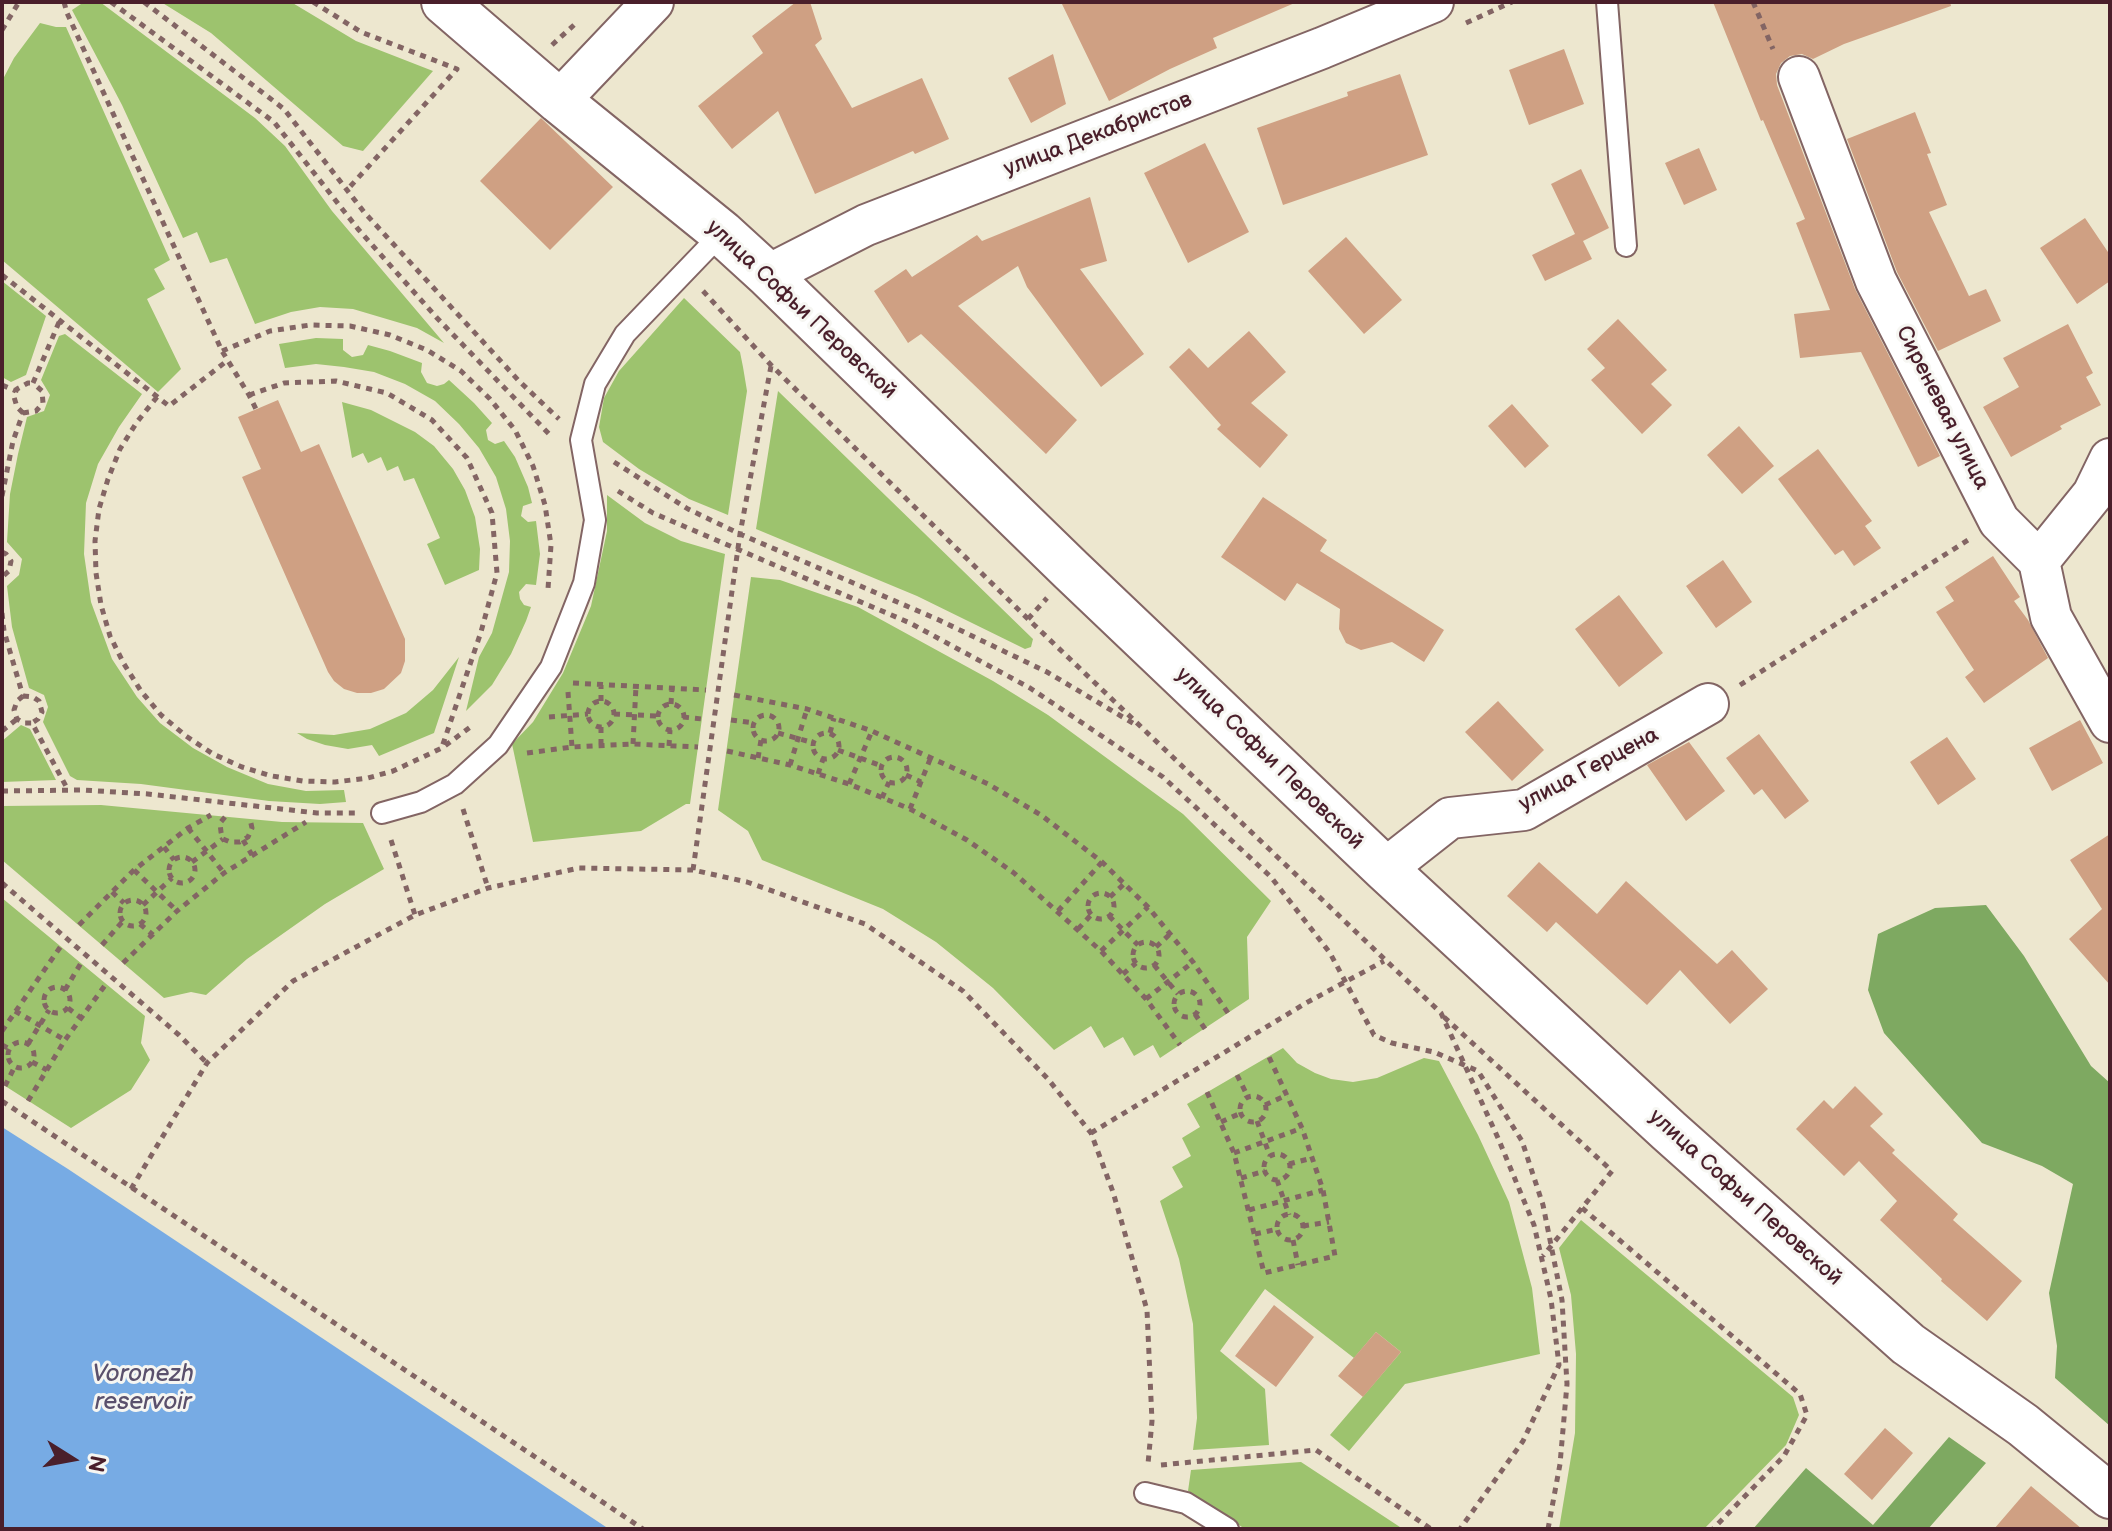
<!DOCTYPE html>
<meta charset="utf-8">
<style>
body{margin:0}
#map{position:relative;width:2112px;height:1531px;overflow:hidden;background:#ede7cf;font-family:"Balsamiq Sans",sans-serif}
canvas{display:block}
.frame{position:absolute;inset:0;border:4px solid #4a1f2b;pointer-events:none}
.north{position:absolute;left:32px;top:1419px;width:80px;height:80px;-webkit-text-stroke:6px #f6f6f2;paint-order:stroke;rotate:101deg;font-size:22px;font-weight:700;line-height:32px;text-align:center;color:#4a1f2b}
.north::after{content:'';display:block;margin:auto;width:28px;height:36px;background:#4a1f2b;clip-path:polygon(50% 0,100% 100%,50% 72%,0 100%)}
</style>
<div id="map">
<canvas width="2112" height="1531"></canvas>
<div class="frame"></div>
<div class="north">N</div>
</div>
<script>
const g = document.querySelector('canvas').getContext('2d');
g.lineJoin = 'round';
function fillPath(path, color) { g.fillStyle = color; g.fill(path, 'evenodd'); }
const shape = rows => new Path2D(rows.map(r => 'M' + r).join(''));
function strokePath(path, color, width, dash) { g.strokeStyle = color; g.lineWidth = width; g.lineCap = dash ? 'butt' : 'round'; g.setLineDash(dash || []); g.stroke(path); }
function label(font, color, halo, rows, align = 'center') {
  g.font = font + ' "Balsamiq Sans",sans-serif'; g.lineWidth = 6; g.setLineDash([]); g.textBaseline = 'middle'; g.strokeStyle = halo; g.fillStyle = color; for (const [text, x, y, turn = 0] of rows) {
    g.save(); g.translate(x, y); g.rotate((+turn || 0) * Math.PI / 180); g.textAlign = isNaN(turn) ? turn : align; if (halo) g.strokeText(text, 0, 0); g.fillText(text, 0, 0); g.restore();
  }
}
const green = shape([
 [84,2,100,2,255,118,285,146,332,211,444,343,417,328,353,309,320,307,291,312,255,324,227,258,210,263,197,232,183,238,122,105,72,10],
 [161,2,291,2,356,41,433,71,363,151,343,146,211,33],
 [40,23,56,27,66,27,170,260,154,269,165,289,147,299,181,369,158,392,2,260,2,81,14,58],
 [2,281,46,316,26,375,11,382,2,377],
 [684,298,740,352,743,367,747,391,728,515,689,499,639,469,603,442,599,427,604,398,619,371],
 [65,334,142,394,119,427,98,464,86,503,84,554,91,602,112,659,137,697,160,723,193,748,227,767,268,784,306,791,344,790,346,802,320,804,269,801,141,784,77,780,70,776,43,722,48,707,44,695,29,688,12,627,7,586,19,575,22,559,7,542,10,494,18,454,27,417,44,411,50,395,41,380,59,336],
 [316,338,343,339,343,350,352,357,363,355,368,345,390,351,422,363,421,372,427,383,437,386,444,384,449,380,474,403,492,423,486,430,488,440,495,444,504,441,515,457,528,487,532,503,523,506,521,516,528,522,536,521,540,554,536,585,526,584,519,592,520,599,524,605,531,607,526,621,511,654,492,685,466,711,479,657,492,633,509,572,510,541,506,509,496,477,479,448,459,424,435,401,405,384,374,372,344,367,316,364,285,368,279,344],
 [778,391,1033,639,1031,647,1025,649,917,596,756,529],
 [342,402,371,410,415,432,434,446,453,469,465,490,475,517,480,549,479,570,445,585,427,544,440,538,414,478,404,481,398,466,387,471,381,457,368,463,363,453,352,458],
 [607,495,645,523,681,541,725,554,690,804,686,804,641,831,533,842,512,744,533,722,563,673,591,606,607,531],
 [751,577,780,580,858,607,993,681,1048,715,1183,814,1271,901,1247,937,1249,999,1160,1058,1153,1045,1134,1056,1123,1037,1104,1048,1091,1026,1054,1050,993,988,936,942,883,909,762,860,748,831,718,810],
 [459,657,434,733,379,756,372,745,348,749,325,745,307,739,297,733,334,735,370,729,406,713,433,690],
 [21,725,30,729,56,780,2,782,2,741],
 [101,805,282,822,363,823,384,869,325,904,247,959,206,995,191,992,164,998,2,860,2,806],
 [2,898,145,1016,141,1043,150,1060,131,1090,71,1128,2,1084],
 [1283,1048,1297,1063,1315,1073,1331,1079,1353,1082,1377,1078,1424,1058,1439,1061,1478,1135,1509,1202,1532,1288,1540,1354,1405,1384,1349,1451,1330,1435,1401,1352,1376,1332,1354,1358,1265,1289,1220,1351,1265,1389,1269,1445,1193,1450,1197,1418,1193,1324,1179,1259,1160,1201,1183,1187,1172,1167,1191,1156,1182,1138,1200,1127,1187,1104],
 [1581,1220,1793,1397,1799,1415,1786,1445,1704,1529,1559,1529,1575,1433,1576,1354,1571,1295,1559,1248],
 [1301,1462,1403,1529,1245,1529,1188,1491,1191,1470]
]);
const forest = shape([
 [1986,905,2024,956,2091,1066,2110,1083,2110,1426,2055,1378,2057,1346,2049,1293,2073,1184,2042,1166,1982,1143,1884,1033,1868,990,1878,934,1935,908],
 [1949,1437,1986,1463,1928,1529,1753,1529,1806,1468,1873,1525]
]);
const water = shape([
 [2,1127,68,1169,609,1529,2,1529]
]);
const building = shape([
 [796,2,810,2,822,39,815,45,852,108,922,78,949,139,915,154,913,151,815,194,778,111,732,149,698,106,763,53,752,36],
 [1061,2,1297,2,1213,38,1217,48,1170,69,1109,101],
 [1713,2,1950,2,1951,6,1844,44,1813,59,1802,54,1790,56,1781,63,1776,74,1777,85,1855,289,1940,456,1918,467,1861,352,1800,358,1794,314,1830,310,1796,223,1805,219,1763,120,1761,121],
 [1564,49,1584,104,1529,125,1509,70],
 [1053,54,1066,104,1031,123,1008,78],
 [1400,74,1428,155,1283,205,1257,128,1348,96,1347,92],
 [1915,112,1931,153,1927,154,1947,205,1929,212,1969,296,1986,289,2001,321,1938,351,1897,272,1847,139],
 [541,118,613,187,550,250,480,181],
 [1205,143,1249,232,1188,263,1144,173],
 [1699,148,1717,190,1684,205,1665,163],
 [1581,169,1609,228,1583,241,1592,259,1545,281,1532,255,1575,234,1551,184],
 [1090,197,1107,261,1080,269,1144,354,1101,387,1027,287,1018,266,958,306,1077,420,1046,454,921,334,908,343,874,291,906,269,912,277,977,235,982,241],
 [2085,218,2110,255,2110,281,2077,304,2040,248],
 [1346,237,1402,300,1364,334,1308,271],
 [1618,319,1667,370,1651,384,1672,405,1642,434,1591,380,1605,368,1587,349],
 [2068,324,2093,373,2086,377,2101,405,2060,426,2062,429,2011,457,1983,407,2019,387,2003,358],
 [1249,331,1286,372,1251,403,1288,435,1260,468,1217,429,1221,425,1169,367,1189,348,1208,368],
 [278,400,301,452,319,444,405,639,405,661,401,673,384,689,371,693,357,693,344,689,334,681,328,672,242,477,261,469,238,417],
 [1512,404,1549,446,1525,468,1488,426],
 [1739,426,1774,466,1742,494,1707,455],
 [1818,449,1872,521,1865,526,1881,548,1854,566,1843,550,1835,555,1778,479],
 [1263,497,1327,540,1320,551,1444,630,1424,662,1392,642,1361,650,1346,643,1339,629,1340,609,1297,583,1285,601,1221,557],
 [1993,556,2020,597,2014,601,2028,620,2048,658,1984,703,1965,677,1974,670,1936,612,1954,601,1945,587],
 [1723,560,1752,602,1716,628,1686,586],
 [1619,595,1663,653,1619,687,1575,629],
 [1498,701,1544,750,1512,781,1465,732],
 [2080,720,2103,763,2052,791,2029,748],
 [1759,734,1809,801,1785,819,1762,789,1754,795,1726,758],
 [1947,737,1976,779,1938,805,1910,762],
 [1689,742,1725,791,1686,821,1647,765],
 [2110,834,2110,985,2069,939,2102,909,2070,860],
 [1539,862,1597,914,1626,881,1717,964,1732,950,1768,989,1730,1024,1680,970,1647,1005,1556,922,1547,932,1507,896],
 [1855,1086,1883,1114,1870,1126,1895,1150,1892,1153,1958,1214,1953,1220,2022,1281,1987,1321,1941,1281,1942,1279,1880,1220,1897,1201,1859,1161,1844,1176,1796,1129,1824,1100,1833,1109],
 [1274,1305,1314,1337,1276,1387,1235,1356],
 [1376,1332,1401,1352,1363,1397,1338,1376],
 [1885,1428,1913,1453,1872,1500,1844,1474],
 [2031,1486,2082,1529,1994,1529]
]);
const path = shape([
 [64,2,67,13,222,351,249,395,256,409],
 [111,2,274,122,358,229,437,318,552,437],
 [144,2,284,109,364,212,519,381,559,419],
 [313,2,361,32,457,69,347,190],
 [1753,2,1773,49],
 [1466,23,1512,2],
 [2,30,19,2],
 [552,45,574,25],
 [2,275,169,406,228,360],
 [703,291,771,365,1028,619,1441,1013,1498,1138,1534,1225,1551,1299,1559,1365,1523,1441,1460,1529],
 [222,351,270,331,310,325,350,326,390,335,427,350,461,371,490,399,515,430,533,466,545,505,551,545,548,589],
 [33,383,60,320],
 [2,385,16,391],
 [249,395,284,383,336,381,387,393,432,420,467,458,492,513,497,573,481,632,442,747],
 [157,397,137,422,120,449,108,479,99,509,95,541,96,573,101,605,110,636,124,664,141,691,161,715,186,736,213,754,242,767,272,776,303,781,335,782,368,778,393,771,442,748,473,725],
 [23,413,36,411,43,403,42,391,33,383],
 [23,413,17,407,14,397,16,391,17,389,28,383,33,383],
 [614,462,688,509,740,534,939,620,1047,672,1136,725],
 [618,491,653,513,910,623,1030,688,1163,777,1271,877,1330,953,1374,1035,1392,1043,1434,1052,1478,1071,1522,1141,1543,1205,1562,1300,1567,1384,1560,1464,1548,1529],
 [2,496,13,441,23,413],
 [2,552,6,554,11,561,9,571,2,577],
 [2,613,4,631,23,696],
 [1028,619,1047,598],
 [573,683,706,690],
 [1740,685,1968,540],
 [568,692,572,747],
 [734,695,807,709,872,731,988,784,1041,815,1102,862,1148,907,1193,962,1228,1013],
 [23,696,17,701,14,710,17,719,24,723,32,723,68,790],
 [23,696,33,697,39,701,42,712,38,719,32,723],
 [601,701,601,685],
 '588 714a13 13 0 1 1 26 0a13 13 0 1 1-26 0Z',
 [671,704,672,688],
 '658 717a13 13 0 1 1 26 0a13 13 0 1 1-26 0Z',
 [614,714,658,716],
 '753 728a13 13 0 1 1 26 0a13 13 0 1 1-26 0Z',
 [549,717,588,714],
 [683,717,702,719],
 [731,720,754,723],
 [601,727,601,746],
 [2,731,17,719],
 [778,733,814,743],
 [830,733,834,718],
 '813 746a13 13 0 1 1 26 0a13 13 0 1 1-26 0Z',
 [633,744,636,686],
 [669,746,670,730],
 [838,750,882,766],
 [727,751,790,765,849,784,910,809,967,840,1014,873,1101,951,1146,999,1180,1045],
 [527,753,572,747,633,744,698,747],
 '881 770a13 13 0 1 1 26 0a13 13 0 1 1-26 0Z',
 [758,758,761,740],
 [790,765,807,709],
 [818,774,823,759],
 [906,775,921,782],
 [849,784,872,731],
 [2,791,83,790,148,794,317,813,357,813],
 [882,798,889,782],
 [463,809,488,888],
 [910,809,931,757],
 [225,817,220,823,221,832,223,839,230,842,240,842,248,837,252,828,250,819],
 [188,828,224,873],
 [243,840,252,855],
 [391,840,415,915],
 [164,847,174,860],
 '169 870a13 13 0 1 1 26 0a13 13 0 1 1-26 0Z',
 [192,862,223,839],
 [134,870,177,911],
 [693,870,740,534,771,366],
 [2,883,179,1035,207,1063],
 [112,892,124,903],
 '1088 906a13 13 0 1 1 26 0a13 13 0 1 1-26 0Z',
 [1110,897,1124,884],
 '120 913a13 13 0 1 1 26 0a13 13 0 1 1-26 0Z',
 [143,905,172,878],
 [1058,911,1102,862],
 [1109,916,1138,945],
 [140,924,153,935],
 [79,925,134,870,188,828,211,815],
 [1078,929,1091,915],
 '1133 955a13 13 0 1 1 26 0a13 13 0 1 1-26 0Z',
 [102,945,123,921],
 [1156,947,1170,934],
 [1101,951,1148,907],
 [123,963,177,911,224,873,306,822],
 [1154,965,1178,994],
 [1123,974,1136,963],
 '44 1000a13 13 0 1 1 26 0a13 13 0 1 1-26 0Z',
 [65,990,81,963],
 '1174 1004a13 13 0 1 1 26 0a13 13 0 1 1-26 0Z',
 [1146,999,1193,962],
 [68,1008,81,1018],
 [15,1011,65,1040],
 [1195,1014,1205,1029],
 [1444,1017,1612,1171,1543,1256],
 [2,1031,61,946],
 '8 1055a13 13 0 1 1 26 0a13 13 0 1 1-26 0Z',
 [28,1044,49,1010],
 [2,1045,10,1049],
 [32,1062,47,1070],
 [1237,1075,1248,1097],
 [5,1086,15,1066],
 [1207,1092,1234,1153,1264,1273,1335,1256,1323,1190,1302,1128,1269,1057],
 '1240 1109a13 13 0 1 1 26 0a13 13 0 1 1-26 0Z',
 [2,1101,643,1529],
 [28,1101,65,1040,106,984],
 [1265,1105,1287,1095],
 [1257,1121,1270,1156],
 [1221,1122,1241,1113],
 [1091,1133,1306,1003,1384,961],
 [1234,1153,1302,1128],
 '1264 1167a13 13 0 1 1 26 0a13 13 0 1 1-26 0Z',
 [1289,1164,1312,1158],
 [1241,1178,1265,1171],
 [1277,1180,1289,1215],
 [131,1189,207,1063,293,981,415,915,488,888,579,868,693,870,747,882,865,924,963,991,1048,1079,1091,1133,1113,1192,1147,1310,1152,1421,1148,1464],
 [1582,1208,1800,1394,1807,1415,1784,1456,1713,1529],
 [1249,1210,1323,1190],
 '1277 1227a13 13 0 1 1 26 0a13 13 0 1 1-26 0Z',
 [1303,1226,1329,1222],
 [1255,1234,1278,1229],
 [1293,1240,1298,1265],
 [1161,1465,1316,1450,1431,1529]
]);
const service = shape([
 [1607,2,1626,246],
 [382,813,421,802,455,784,498,745,551,667,584,583,595,520,581,440,595,384,625,334,722,233],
 [1145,1493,1186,1503,1228,1529]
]);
const minor = shape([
 [1799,77,1876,281,1999,521,2039,561,2051,617,2110,722],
 [559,101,653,2],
 [768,275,866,225,1322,48,1433,2],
 [2039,561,2093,494,2110,459],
 [1385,869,1450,818,1524,810,1708,704]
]);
const secondary = shape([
 [444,2,559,101,722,233,768,275,1071,570,1385,869,1669,1131,1908,1344,2023,1425,2110,1496]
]);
const streetNames = [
 ["улица Декабристов",1098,135,-21],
 ["улица Софьи Перовской",801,310,43],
 ["Сиреневая улица",1942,408,63],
 ["улица Софьи Перовской",1269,759,44],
 ["улица Герцена",1589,770,-28],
 ["улица Софьи Перовской",1745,1198,42]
];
const waterNames = [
 ["Voronezh",143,1375],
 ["reservoir",143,1403]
];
fillPath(green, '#9dc36e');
fillPath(forest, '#7ea961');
fillPath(water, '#77abe4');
fillPath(building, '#cfa083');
strokePath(service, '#836564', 24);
strokePath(minor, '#836564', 44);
strokePath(secondary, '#836564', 48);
strokePath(path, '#836564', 5, [6, 6]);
strokePath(service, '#fff', 20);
strokePath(minor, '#fff', 40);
strokePath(secondary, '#fff', 44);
label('22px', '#4a1f2b', '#f6f6f2', streetNames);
label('italic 24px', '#5a506c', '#f6f6f2', waterNames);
</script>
